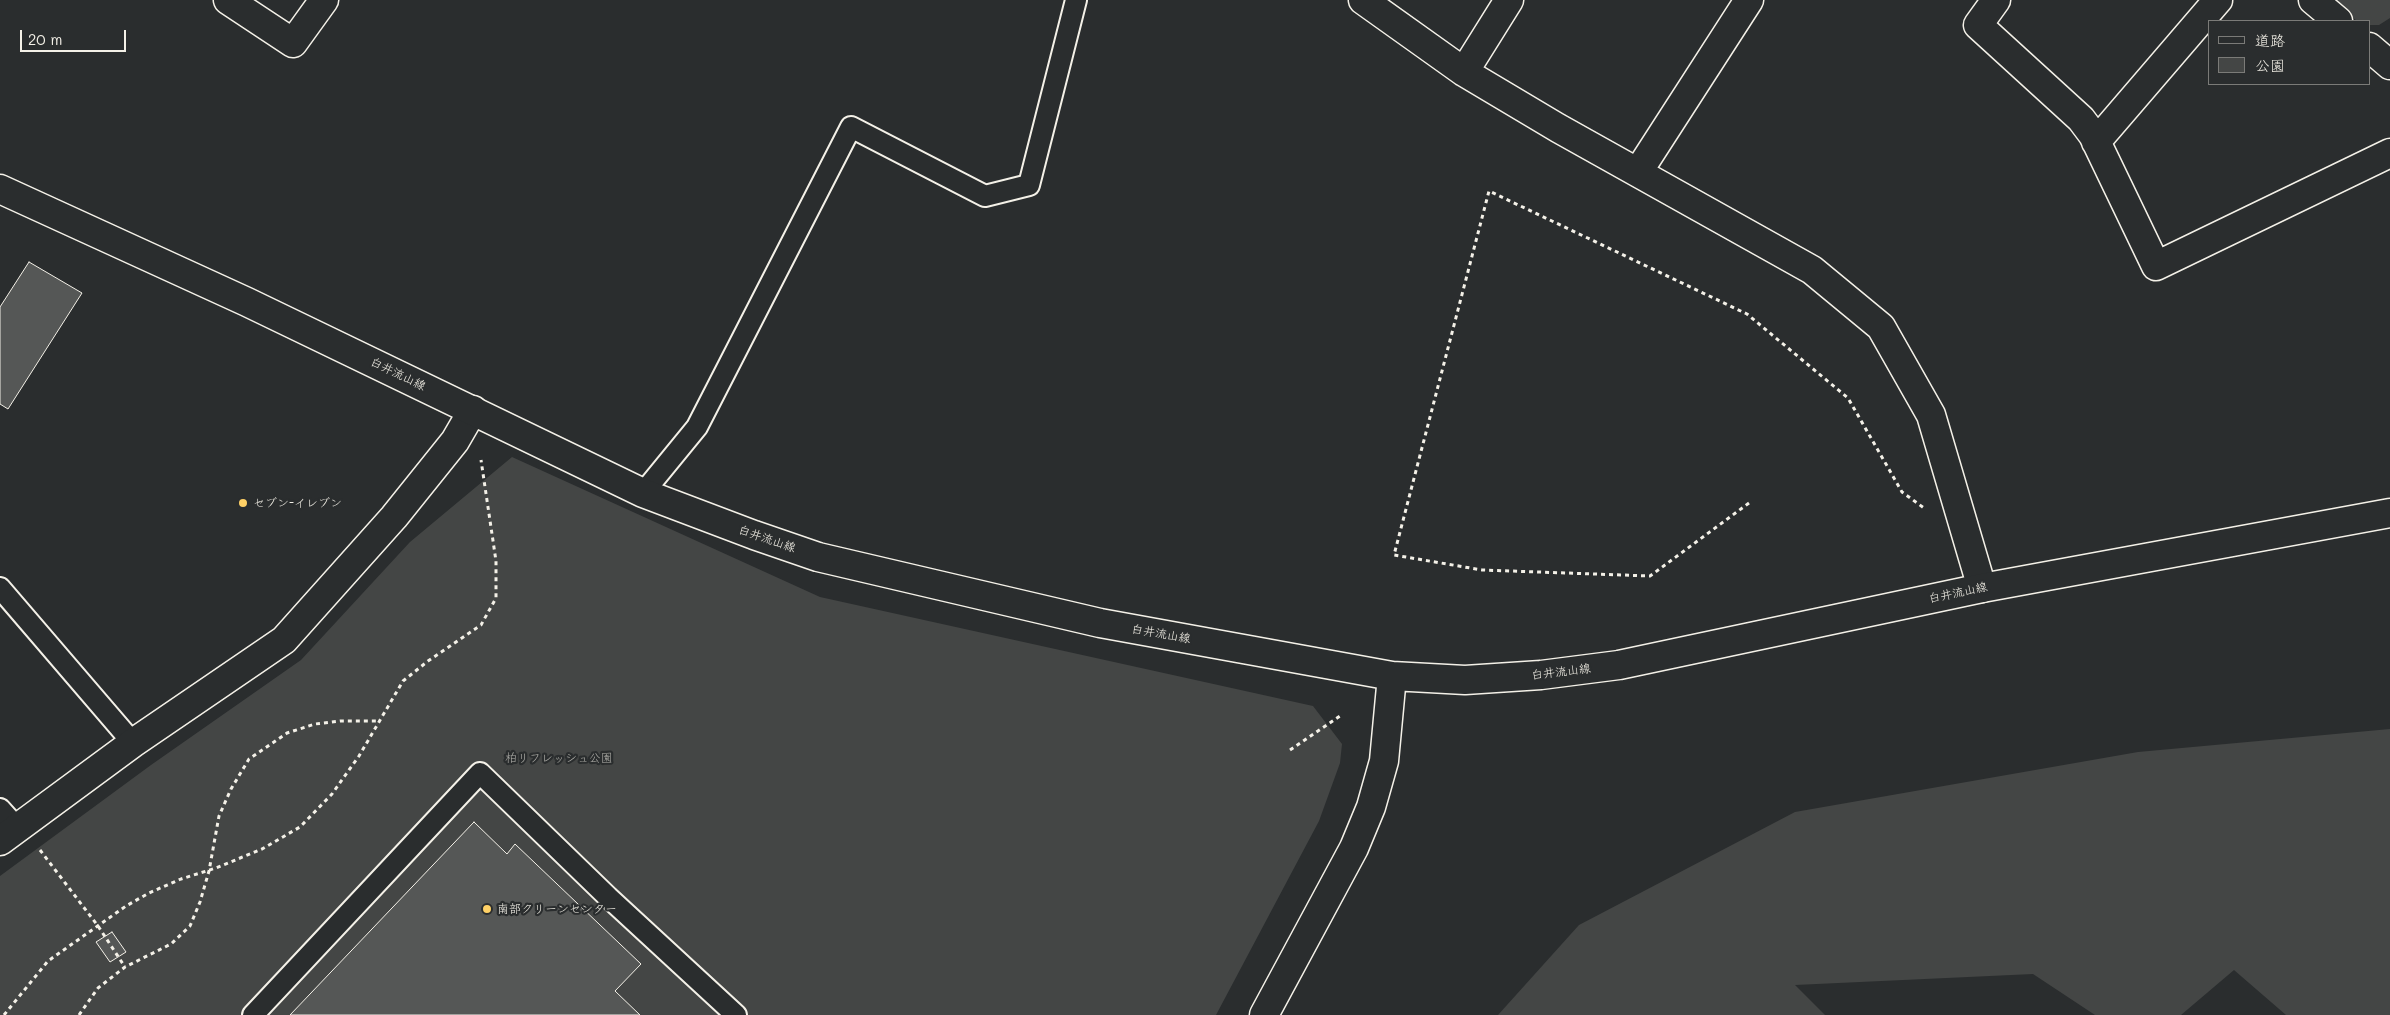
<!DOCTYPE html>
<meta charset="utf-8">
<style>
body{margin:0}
#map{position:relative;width:2390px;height:1015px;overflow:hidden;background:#2a2d2e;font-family:Mali,"Klee One",sans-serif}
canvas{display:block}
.legend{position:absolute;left:2208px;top:20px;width:162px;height:65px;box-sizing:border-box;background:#2a2d2e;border:1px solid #7b7b78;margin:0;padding:6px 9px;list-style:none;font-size:15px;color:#f4f1e8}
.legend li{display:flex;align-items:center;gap:10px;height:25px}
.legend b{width:25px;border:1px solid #7b7b78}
.scale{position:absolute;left:20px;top:30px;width:106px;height:22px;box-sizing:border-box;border:2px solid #f4f1e8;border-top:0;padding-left:6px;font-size:15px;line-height:18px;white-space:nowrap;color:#f4f1e8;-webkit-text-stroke:4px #2a2d2e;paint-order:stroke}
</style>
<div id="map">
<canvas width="2390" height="1015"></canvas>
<ul class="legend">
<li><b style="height:6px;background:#2a2d2e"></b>道路</li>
<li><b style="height:14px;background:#444645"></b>公園</li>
</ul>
<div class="scale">20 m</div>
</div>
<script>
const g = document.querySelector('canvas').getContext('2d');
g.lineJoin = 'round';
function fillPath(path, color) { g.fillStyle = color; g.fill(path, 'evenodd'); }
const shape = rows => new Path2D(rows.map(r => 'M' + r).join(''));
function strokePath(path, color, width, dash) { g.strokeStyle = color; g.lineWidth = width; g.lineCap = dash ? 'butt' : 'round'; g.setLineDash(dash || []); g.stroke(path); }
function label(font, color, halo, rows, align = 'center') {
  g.font = font + ' Mali,"Klee One",sans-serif'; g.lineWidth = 4.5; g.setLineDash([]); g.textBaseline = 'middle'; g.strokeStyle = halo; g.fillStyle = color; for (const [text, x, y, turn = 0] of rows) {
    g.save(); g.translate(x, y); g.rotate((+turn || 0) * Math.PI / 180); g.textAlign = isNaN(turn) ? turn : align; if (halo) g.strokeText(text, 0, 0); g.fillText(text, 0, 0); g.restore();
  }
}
const green = shape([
 [2332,0,2390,0,2390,18,2379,25,2369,25,2369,21,2357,21],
 [512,457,820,597,1313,706,1342,744,1340,763,1319,821,1216,1015,0,1015,0,876,151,765,301,660,410,542],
 [2390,729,2390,1015,2286,1015,2234,970,2181,1015,2095,1015,2033,974,1795,985,1825,1015,1498,1015,1579,925,1795,812,2138,752]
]);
const building = shape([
 [29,262,82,293,8,409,0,404,0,307,29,262],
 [474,822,507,854,515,844,641,964,615,991,640,1015,290,1015,474,822],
 [112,932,126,952,110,962,96,942,112,932]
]);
const path = shape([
 [1749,503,1650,576,1482,570,1394,555,1489,191,1747,314,1848,398,1902,492,1924,508],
 [1290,750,1340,716],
 [40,850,98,926,125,967],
 [4,1015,48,961,126,906,149,893,181,879,216,868,262,849,300,827,332,794,359,756,403,681,428,661,481,625,496,598,496,561,481,460],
 [79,1015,98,988,125,967,171,944,190,926,200,902,209,871,219,816,231,789,249,759,287,733,315,724,340,721,379,721]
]);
const lane = shape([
 [643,493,697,427,851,127,985,196,1029,185,1076,0],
 [0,588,133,743],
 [0,809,17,828],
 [253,1015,480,773,608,897,736,1015]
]);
const street = shape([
 [228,0,293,43,324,0],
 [1363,0,1464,72,1558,128,1812,270,1881,327,1931,415,1982,588],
 [1996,0,1978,25,2081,119,2093,135,2156,266,2390,153],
 [2313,0,2338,21],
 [2369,47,2390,65],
 [1464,72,1509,0],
 [2096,142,2218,0],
 [1638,172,1749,0],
 [0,841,133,743,284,640,394,517,455,441,473,410]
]);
const secondary = shape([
 [0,189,247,302,643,493,754,535,818,557,1100,623,1392,676,1465,680,1541,675,1619,665,1982,588,2390,513],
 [1264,1015,1354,848,1371,807,1384,761,1392,676]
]);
const markers = [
 [243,503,5,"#ffd166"],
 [487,909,5,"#ffd166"]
];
const streetNames = [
 ["白井流山線",398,374,26],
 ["白井流山線",767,539,19],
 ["白井流山線",1958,593,-12],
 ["白井流山線",1161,634,10],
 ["白井流山線",1561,672,-7]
];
const poiNames = [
 ["セブン-イレブン",253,503],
 ["南部クリーンセンター",497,909]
];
const parkNames = [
 ["柏リフレッシュ公園",559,758]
];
fillPath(green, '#444645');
fillPath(building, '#555756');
strokePath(building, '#f4f1e8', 1);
strokePath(lane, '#f4f1e8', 24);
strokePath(street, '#f4f1e8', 31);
strokePath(secondary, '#f4f1e8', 31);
strokePath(path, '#f4f1e8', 3, [4, 4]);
strokePath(lane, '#2a2d2e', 20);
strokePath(street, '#2a2d2e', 28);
strokePath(secondary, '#2a2d2e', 28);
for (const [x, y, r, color] of markers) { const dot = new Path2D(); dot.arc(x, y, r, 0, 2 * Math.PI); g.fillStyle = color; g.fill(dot); strokePath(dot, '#2a2d2e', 2); }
label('12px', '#f4f1e8', '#2a2d2e', streetNames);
label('12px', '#f4f1e8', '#2a2d2e', poiNames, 'left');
label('12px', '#b6b5af', '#2a2d2e', parkNames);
</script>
